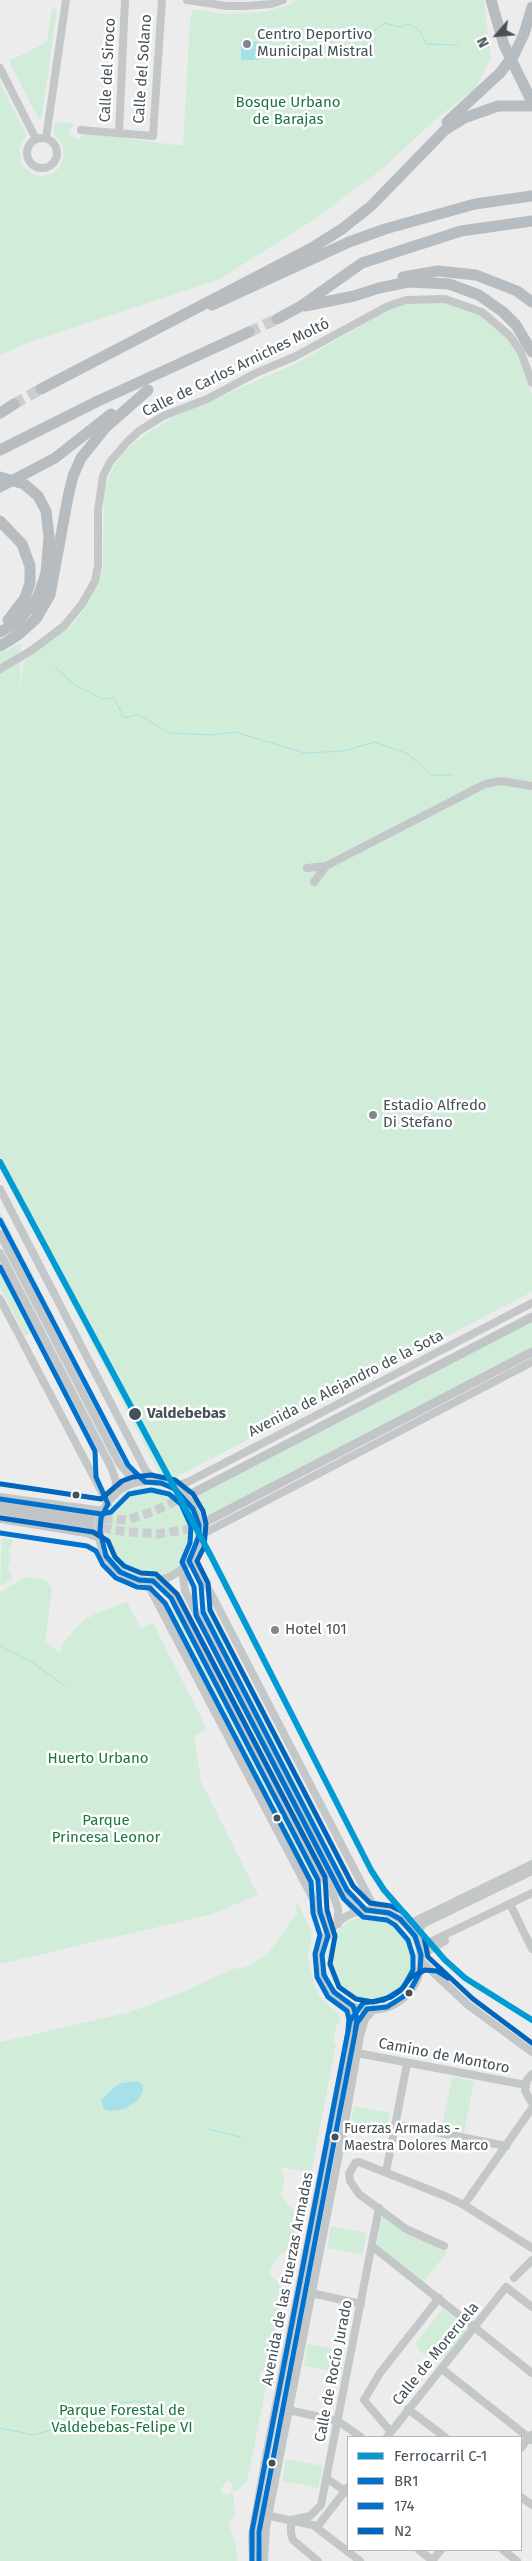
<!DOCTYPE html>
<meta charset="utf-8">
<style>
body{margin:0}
#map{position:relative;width:532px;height:2561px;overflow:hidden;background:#edecec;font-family:"Fira Sans",sans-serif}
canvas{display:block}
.legend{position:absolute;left:347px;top:2436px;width:175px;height:115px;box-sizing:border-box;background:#fff;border:1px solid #b5b9bc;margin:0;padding:6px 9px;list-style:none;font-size:15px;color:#455058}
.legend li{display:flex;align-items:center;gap:10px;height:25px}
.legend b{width:25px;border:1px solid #b5b9bc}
.north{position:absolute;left:472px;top:10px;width:50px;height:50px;-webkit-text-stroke:4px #fff;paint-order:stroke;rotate:243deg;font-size:14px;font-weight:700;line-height:20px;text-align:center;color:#455058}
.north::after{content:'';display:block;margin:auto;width:18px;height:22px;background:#455058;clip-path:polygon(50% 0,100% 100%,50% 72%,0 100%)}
</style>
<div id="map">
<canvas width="532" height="2561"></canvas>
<ul class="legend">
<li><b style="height:6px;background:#009ad5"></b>Ferrocarril C-1</li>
<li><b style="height:6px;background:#0072ce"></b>BR1</li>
<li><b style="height:6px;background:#0072ce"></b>174</li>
<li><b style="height:6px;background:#0065bd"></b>N2</li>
</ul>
<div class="north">N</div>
</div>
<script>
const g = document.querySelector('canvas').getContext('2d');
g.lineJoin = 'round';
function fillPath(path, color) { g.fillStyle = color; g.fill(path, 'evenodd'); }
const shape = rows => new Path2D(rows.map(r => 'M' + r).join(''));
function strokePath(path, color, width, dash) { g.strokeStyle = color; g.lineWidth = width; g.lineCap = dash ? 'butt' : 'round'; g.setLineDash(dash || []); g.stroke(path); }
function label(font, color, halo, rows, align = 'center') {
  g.font = font + ' "Fira Sans",sans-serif'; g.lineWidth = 5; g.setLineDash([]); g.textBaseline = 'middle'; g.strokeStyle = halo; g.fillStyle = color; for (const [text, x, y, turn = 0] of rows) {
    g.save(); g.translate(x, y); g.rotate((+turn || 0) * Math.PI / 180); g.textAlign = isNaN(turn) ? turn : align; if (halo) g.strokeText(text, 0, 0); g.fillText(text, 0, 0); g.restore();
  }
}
const green = shape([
 [296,0,484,0,491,58,475,89,436,119,381,170,315,219,218,280,33,341,0,355,0,82,26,135,19,149,22,165,33,174,41,176,51,174,59,168,64,157,62,143,53,133,55,122,75,124,69,130,70,135,78,139,86,133,183,146,190,21,193,9,225,14,263,12,289,5],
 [52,9,57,9,42,116,39,120,9,61,47,42],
 [430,303,451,304,481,315,497,327,511,342,522,362,532,395,532,1292,174,1478,159,1473,0,1165,0,653,21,643,20,689,24,660,74,623,83,611,103,568,104,491,113,467,127,449,149,432,174,417,295,364,392,308,408,304],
 [0,1211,54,1316,52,1317,0,1217],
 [0,1271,32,1332,25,1336,0,1287],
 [532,1320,532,1348,208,1516,197,1495],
 '104 1532a45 45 0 1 1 90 0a45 45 0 1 1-90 0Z',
 [2,1538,13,1540,9,1551,11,1557,8,1569,13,1579,0,1586],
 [27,1577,46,1580,52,1589,45,1641,60,1653,63,1643,87,1616,90,1618,93,1614,127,1602,141,1629,153,1623,207,1729,194,1736,201,1781,258,1895,209,1915,0,1964,0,1592],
 [204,1604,246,1686,243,1687,204,1611],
 [173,1605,221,1698,215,1701,167,1609],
 [248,1690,300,1789,297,1790,246,1691],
 [224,1703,275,1801,268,1804,217,1706],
 [302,1793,331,1852,350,1886,347,1888,299,1794],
 [277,1806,318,1883,317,1897,271,1809],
 [298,1903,312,1932,308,1957,315,1988,321,1998,338,2014,341,2023,337,2023,333,2043,336,2044,311,2173,281,2167,285,2179,281,2195,297,2215,296,2230,291,2246,277,2258,268,2273,279,2283,283,2291,269,2364,259,2375,262,2381,267,2383,247,2482,235,2492,231,2489,233,2484,227,2480,220,2491,227,2496,230,2492,233,2494,235,2513,229,2525,236,2544,237,2561,0,2561,0,2042,130,2012,178,1994,233,1969,246,1967,268,1954,297,1913,295,1905],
 '327 1960a44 44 0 1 1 88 0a44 44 0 1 1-88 0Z',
 [452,2077,474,2081,464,2133,442,2128],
 [354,2106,390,2113,386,2135,350,2128],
 [382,2216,404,2233,447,2252,424,2282,377,2244],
 [331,2226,367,2233,363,2255,327,2248],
 [443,2309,468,2329,446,2357,422,2353,415,2344],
 [308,2344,345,2351,341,2373,304,2366],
 [286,2459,323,2466,318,2488,282,2481]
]);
const water = shape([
 [241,41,260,42,259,60,241,60],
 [137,2081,143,2085,143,2091,137,2101,124,2109,110,2111,104,2109,101,2100,116,2086,122,2083]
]);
const stream = shape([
 [370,34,385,23,400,27,409,24,420,31,426,44,458,45],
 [55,667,75,685,103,699,114,698,124,718,138,714,169,733,211,735,235,732,305,753,344,751,374,742,408,754,432,775,453,775],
 [0,1646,32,1662,65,1686],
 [208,2129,241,2137],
 [0,2428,34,2435,64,2426,72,2416,98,2412,110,2405,134,2401,161,2405]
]);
const majorTunnel = shape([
 [90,1518,126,1520,152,1512,195,1492],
 [89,1526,121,1531,157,1534,190,1529,209,1520]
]);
const highwayTunnel = shape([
 [249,332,277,319],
 [14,404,41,389]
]);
const minor = shape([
 [187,0,227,6,246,6,271,4,283,0],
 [0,68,36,139],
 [81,130,153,136,162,0],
 [119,133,125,0],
 [46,138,66,0],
 '27 153a15 15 0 1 1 30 0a15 15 0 1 1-30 0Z',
 [0,669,32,650,64,626,82,604,95,581,98,565,98,510,103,476,110,462,127,442,139,431,163,416,207,399,256,373,296,356,388,306,406,300,445,299,482,312,510,336,521,352,532,383],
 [307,868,326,866,485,784,501,781,532,786],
 [314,882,326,866],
 [0,1189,146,1471,157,1482],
 [0,1234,119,1463,129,1475,140,1482],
 [0,1253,111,1467,116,1481,115,1495],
 [0,1299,108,1504],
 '99 1531a50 50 0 1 1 100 0a50 50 0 1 1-100 0Z',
 [172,1487,188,1482,532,1303],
 [0,1497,104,1511],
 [0,1519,86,1533,100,1538],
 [199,1536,532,1362],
 [192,1557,376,1911],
 [182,1569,185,1591,341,1893,358,1912],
 [162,1580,179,1600,334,1897,338,1909,338,1924],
 [146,1581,320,1912,327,1928,328,1936],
 [512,1908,532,1949],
 '321 1960a50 50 0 1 1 100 0a50 50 0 1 1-100 0Z',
 [400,1919,413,1922,419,1919,532,1864],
 [415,1936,423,1924,532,1871],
 [417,1940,430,1942,532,1893],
 [421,1955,445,1941],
 [421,1961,468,2005,532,2052],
 [357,2053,526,2085],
 [532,2074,527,2080,525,2091,532,2103],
 [395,2124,506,2146],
 [386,2172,407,2064],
 [464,2205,532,2108],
 [372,2246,532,2373],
 [444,2246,406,2229,359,2194,350,2181,349,2174,355,2163,359,2162,445,2196,464,2205,532,2248],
 [514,2278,532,2260],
 [311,2293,361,2304],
 [442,2369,532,2440],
 [408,2409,445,2437],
 [288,2412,293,2411,338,2421,361,2437],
 [391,2432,364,2400,380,2373,439,2298],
 [387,2437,506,2287,532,2307],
 [521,2448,531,2435],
 [326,2478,348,2493],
 [521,2497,532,2505],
 [265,2515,313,2525,360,2561],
 [291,2520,310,2516,321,2505,379,2208],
 [291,2520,291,2533,293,2540,318,2561],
 [317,2527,348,2487],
 [419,2550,433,2561],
 [503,2550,517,2561],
 [253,2561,252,2536,266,2456,351,2024,347,2003],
 [264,2561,266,2527,344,2128,360,2036,365,2019,373,2010],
 [432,2561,441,2550]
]);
const major = shape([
 [195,1492,532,1317],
 [0,1504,90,1518],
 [0,1510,89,1526],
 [209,1520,532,1352]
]);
const highway = shape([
 [491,0,504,45,532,102],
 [447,122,500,73,514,55,524,34,532,7],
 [403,277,438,271,476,275,517,291,532,302],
 [212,305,349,242,385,229,475,204,532,196],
 [305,306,354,296,379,288,408,282,449,284,479,295,503,312,516,325,532,352],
 [277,319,301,306,362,263,461,231,532,221],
 [41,389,310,249,342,229,371,206,445,130,464,118,498,106,532,106],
 [0,413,14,404],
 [0,450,98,401,249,332],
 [0,477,24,484,38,496,46,511,49,537,46,573,39,594,34,604,15,624,0,632],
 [0,487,55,458,111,414],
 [0,521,22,544,30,566,30,583,25,598,8,620],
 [0,646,18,635,36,619,50,595,68,497,73,476,81,458,106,427,148,390]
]);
const bus1 = shape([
 [0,1220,128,1465,145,1482,161,1483,175,1489,193,1509,199,1525,199,1536,189,1561,201,1585,203,1612,347,1890,366,1910,389,1913,400,1919,415,1936,421,1955,420,1972,409,1993,387,2007,367,2009,357,2023,259,2532,259,2561],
 [0,1267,95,1451,96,1477,108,1504,101,1518,100,1531,106,1556,120,1572,139,1580,153,1581,171,1598,318,1880,320,1912,328,1936,322,1955,324,1975,334,1992,353,2006,357,2018,355,2032]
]);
const bus2 = shape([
 [0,1499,101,1514,111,1512,129,1494,151,1490,169,1494,181,1504,191,1526,190,1543,182,1562,194,1587,196,1615,344,1899,363,1917,387,1920,395,1925,408,1940,413,1956,413,1970,403,1988,384,2000,363,2003,350,2021,252,2531,252,2561],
 [0,1533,87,1546,96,1551,103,1565,116,1578,137,1587,150,1588,165,1603,311,1882,313,1913,320,1935,315,1954,317,1977,328,1997,347,2011,349,2019,348,2030]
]);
const bus3 = shape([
 [1,1484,101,1499,122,1481,133,1477,151,1475,175,1480,193,1494,203,1511,206,1524,204,1547,197,1561,208,1583,210,1610,353,1886,370,1903,391,1906,405,1913,424,1937,428,1957,473,1999,532,2043],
 [1,1518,93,1532,108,1541,115,1557,124,1566,141,1573,156,1574,177,1594,325,1877,327,1910,335,1936,330,1964,339,1987,356,1999,373,2002,391,1997,400,1991,411,1977,425,1970,437,1971,448,1978]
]);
const rail1 = shape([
 [0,1162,212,1558,371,1870,384,1890,445,1960,465,1978,532,2020]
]);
const markers = [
 [247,44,5,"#80878c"],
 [373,1115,5,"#80878c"],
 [135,1414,7,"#455058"],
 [76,1495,4.5,"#455058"],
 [275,1630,5,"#80878c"],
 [277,1818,4.5,"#455058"],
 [409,1993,4.5,"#455058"],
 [335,2137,4.5,"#455058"],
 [272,2463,4.5,"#455058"]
];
const busNames = [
 ["Fuerzas Armadas -",344,2129],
 ["Maestra Dolores Marco",344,2146]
];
const poiNames = [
 ["Centro Deportivo",257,35],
 ["Municipal Mistral",257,52],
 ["Estadio Alfredo",383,1106],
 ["Di Stefano",383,1123],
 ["Hotel 101",285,1630]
];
const streetNames = [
 ["Calle del Solano",143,69,-86],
 ["Calle del Siroco",108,70,-87],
 ["Calle de Carlos Arniches Moltó",236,368,-26],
 ["Avenida de Alejandro de la Sota",346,1384,-27],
 ["Camino de Montoro",444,2056,11],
 ["Avenida de las Fuerzas Armadas",288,2279,-79],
 ["Calle de Moreruela",436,2354,-51],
 ["Calle de Rocío Jurado",334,2371,-79]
];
const parkNames = [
 ["Bosque Urbano",288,103],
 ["de Barajas",288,120],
 ["Huerto Urbano",98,1759],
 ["Parque",106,1821],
 ["Princesa Leonor",106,1838],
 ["Parque Forestal de",122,2411],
 ["Valdebebas-Felipe VI",122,2428]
];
const stopNames = [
 ["Valdebebas",147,1414]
];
fillPath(green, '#d1ecd9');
fillPath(water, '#a6e1e9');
strokePath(stream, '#a6e1e9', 1);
strokePath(majorTunnel, '#cbcdce', 9, [9, 4.5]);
strokePath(highwayTunnel, '#cbcdce', 11, [11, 5.5]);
strokePath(minor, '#c4c7c8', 8);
strokePath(major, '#c1c5c8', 9);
strokePath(highway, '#b7bcc0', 11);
strokePath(bus1, '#0072ce', 5);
strokePath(bus2, '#0072ce', 5);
strokePath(bus3, '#0065bd', 5);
strokePath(rail1, '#009ad5', 6);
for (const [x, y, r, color] of markers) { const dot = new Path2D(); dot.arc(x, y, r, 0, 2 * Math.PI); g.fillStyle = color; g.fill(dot); strokePath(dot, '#fff', 2); }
label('14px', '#455058', '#fff', busNames, 'left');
label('15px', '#455058', '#fff', poiNames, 'left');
label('15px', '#455058', '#fff', streetNames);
label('15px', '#197640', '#fff', parkNames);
label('bold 15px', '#455058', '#fff', stopNames, 'left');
</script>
